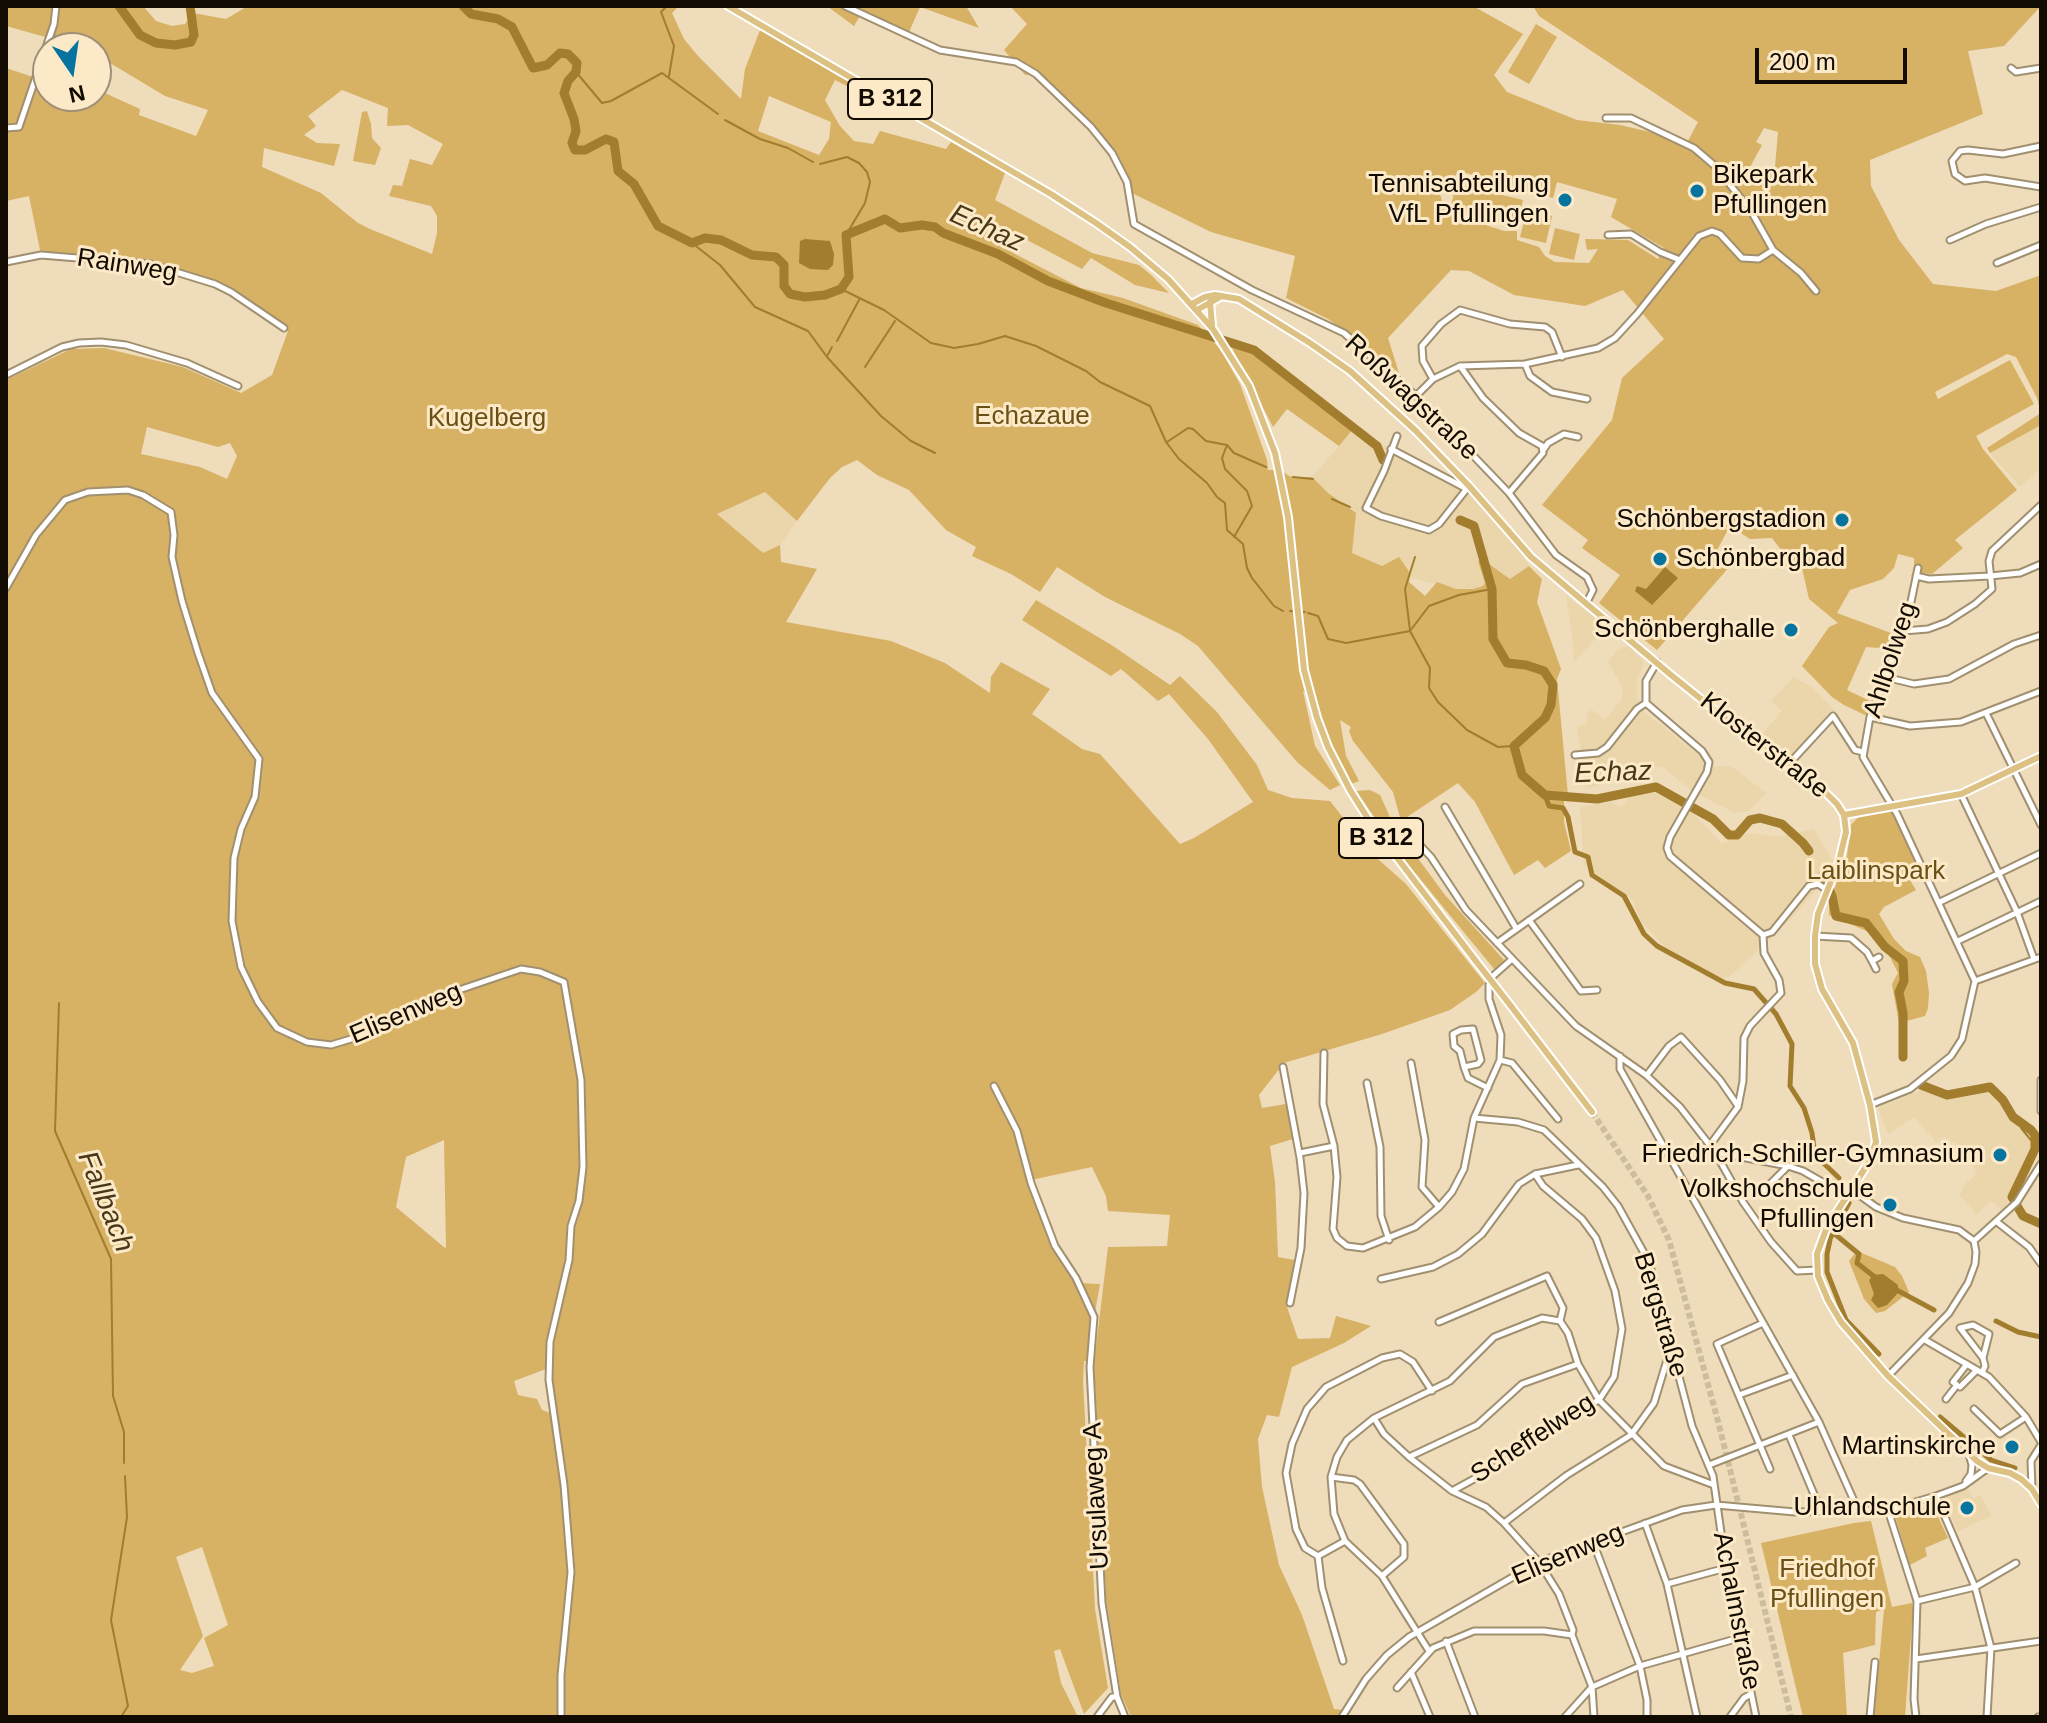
<!DOCTYPE html>
<meta charset="utf-8">
<style>
body{margin:0}
#map{position:relative;width:2047px;height:1723px;overflow:hidden;background:#eedcba;font-family:Arial,sans-serif}
canvas{display:block}
.frame{position:absolute;inset:0;border:8px solid #120b02;pointer-events:none}
.north{position:absolute;left:32px;top:32px;width:80px;height:80px;box-sizing:border-box;background:#fce9c7;border:2px solid #9e9078;border-radius:50%;rotate:167deg;font-size:22px;font-weight:700;line-height:32px;text-align:center;color:#120b02}
.north::after{content:'';display:block;margin:auto;width:28px;height:36px;background:#07749f;clip-path:polygon(50% 0,100% 100%,50% 72%,0 100%)}
.scale{position:absolute;left:1755px;top:48px;width:152px;height:36px;box-sizing:border-box;border:4px solid #120b02;border-top:0;padding-left:10px;font-size:24px;line-height:28px;white-space:nowrap;color:#120b02;-webkit-text-stroke:6px #fce9c7;paint-order:stroke}
</style>
<div id="map">
<canvas width="2047" height="1723"></canvas>
<div class="frame"></div>
<div class="north">N</div>
<div class="scale">200 m</div>
</div>
<script>
const g = document.querySelector('canvas').getContext('2d');
g.lineJoin = 'round';
function fillPath(path, color) { g.fillStyle = color; g.fill(path, 'evenodd'); }
const shape = rows => new Path2D(rows.map(r => 'M' + r).join(''));
function strokePath(path, color, width, dash) { g.strokeStyle = color; g.lineWidth = width; g.lineCap = dash ? 'butt' : 'round'; g.setLineDash(dash || []); g.stroke(path); }
function label(font, color, halo, rows, align = 'center') {
  g.font = font + ' Arial,sans-serif'; g.lineWidth = 6; g.setLineDash([]); g.textBaseline = 'middle'; g.strokeStyle = halo; g.fillStyle = color; for (const [text, x, y, turn = 0] of rows) {
    g.save(); g.translate(x, y); g.rotate((+turn || 0) * Math.PI / 180); g.textAlign = isNaN(turn) ? turn : align; if (halo) g.strokeText(text, 0, 0); g.fillText(text, 0, 0); g.restore();
  }
}
const built = shape([
 [1357,425,1389,449,1469,490,1518,549,1529,566,1510,579,1499,570,1483,586,1473,589,1456,589,1404,576,1339,547,1303,488],
 [2041,425,2041,468,2020,487,1990,453],
 [765,492,797,521,780,545,763,554,717,514],
 [1566,596,1607,626,1574,662,1572,633],
 [1628,646,1644,662,1637,680,1637,697,1644,712,1701,757,1706,766,1731,766,1766,793,1749,811,1735,813,1693,792,1663,767,1628,763,1614,782,1587,788,1577,726,1587,724,1587,713,1592,710,1605,720,1622,699,1623,688,1608,662,1619,649],
 [1794,677,1813,688,1835,711,1792,757,1762,734,1782,711,1771,701],
 [1655,793,1691,811,1722,844,1747,833,1779,837,1814,829,1834,863,1834,869,1791,919,1729,977,1718,977,1664,946,1641,921,1632,899,1584,865,1580,807,1611,802,1621,807,1631,795],
 [1990,1087,2013,1117,2035,1135,2035,1149,2003,1210,1990,1201,1977,1214,1959,1195,1967,1182,1977,1174,1964,1148,1944,1137,1937,1143,1914,1117,1888,1134,1878,1108,1927,1088,1947,1095],
 [1968,1488,1973,1499,1981,1495,1991,1516,1958,1531,1943,1499]
]);
const green = shape([
 [6,6,143,6,156,21,172,26,185,24,193,13,226,19,248,6,679,6,672,13,684,39,699,57,741,99,745,69,760,30,865,91,863,94,835,80,825,100,840,126,854,141,873,144,880,131,946,149,951,142,1005,173,995,200,1092,253,1139,265,1150,274,1169,293,1135,285,1091,258,1082,269,993,222,987,231,1015,254,1081,288,1123,298,1198,325,1221,350,1240,384,1267,460,1268,470,1281,470,1289,476,1299,478,1312,477,1328,493,1356,513,1352,553,1382,566,1399,557,1410,573,1409,582,1425,596,1437,582,1456,589,1473,589,1483,586,1485,583,1478,561,1482,559,1510,579,1529,566,1542,579,1537,602,1561,669,1557,679,1568,796,1564,794,1564,822,1571,851,1545,868,1538,860,1514,875,1475,802,1458,783,1401,821,1393,792,1353,741,1349,731,1351,727,1340,720,1346,756,1359,781,1351,784,1331,748,1317,701,1303,691,1315,746,1340,785,1330,790,1297,762,1198,646,1180,634,1105,597,1057,567,1040,592,1011,574,972,556,976,547,946,530,909,490,877,475,857,460,842,467,830,478,797,521,765,492,717,514,763,553,780,545,781,562,817,569,786,622,891,641,945,663,990,693,991,677,1001,662,1050,689,1032,714,1082,749,1100,754,1180,844,1194,838,1253,802,1208,739,1169,694,1158,701,1121,669,1111,676,1022,620,1036,600,1113,646,1170,685,1180,676,1217,712,1257,765,1268,790,1292,798,1330,801,1370,852,1406,884,1485,983,1476,992,1450,1010,1382,1034,1284,1063,1259,1095,1262,1108,1286,1104,1293,1139,1270,1146,1275,1182,1278,1257,1294,1260,1287,1307,1298,1339,1330,1338,1336,1316,1371,1326,1344,1343,1292,1367,1279,1417,1267,1415,1258,1439,1262,1487,1279,1565,1302,1615,1334,1709,1343,1710,1339,1717,1131,1717,1121,1694,1106,1599,1094,1364,1108,1247,1167,1246,1170,1215,1108,1211,1106,1196,1092,1167,1031,1180,1055,1246,1078,1283,1100,1284,1094,1317,1091,1361,1084,1361,1083,1381,1095,1609,1108,1688,1084,1714,1060,1649,1054,1651,1061,1683,1078,1717,6,1717,6,380,71,349,104,348,183,367,241,393,272,375,288,331,231,292,150,264,41,255,29,196,6,201,6,68,36,78,33,86,48,94,48,96,73,106,78,96,96,96,96,89,140,109,139,115,196,136,208,110,165,96,100,57,96,62,96,48,48,48,48,56,44,54,49,38,6,26],
 [342,90,388,108,387,126,408,125,443,144,432,165,410,159,402,186,393,185,389,196,431,206,437,216,437,233,432,254,370,229,358,223,321,193,262,167,264,148,334,166,340,144,317,143,304,135,316,126,308,116],
 [769,96,831,122,829,139,819,155,758,131],
 [147,427,218,447,230,443,237,456,227,479,200,467,141,454],
 [444,1140,446,1247,445,1248,396,1207,406,1157],
 [548,1343,554,1343,551,1383,558,1426,552,1426,550,1413,542,1410,537,1399,518,1395,514,1381,546,1369],
 [202,1547,228,1625,204,1638,214,1666,192,1673,180,1670,203,1636,176,1557],
 [827,6,966,6,979,28,920,7,906,39,860,16,854,26],
 [1010,6,1473,6,1523,34,1494,75,1507,92,1577,120,1620,125,1688,141,1698,122,1539,16,1533,6,2041,6,2004,46,1968,51,1983,114,1870,160,1871,186,1899,240,1933,284,1996,291,2041,275,2041,425,1990,453,1987,448,2041,413,2037,398,2016,357,2007,354,1935,392,1938,399,2010,360,2034,404,1976,436,1983,449,2017,490,1955,540,1963,548,1932,574,1914,572,1914,558,1898,554,1894,568,1883,579,1850,590,1837,613,1899,636,1894,649,1866,647,1847,690,1872,702,1867,716,1844,705,1832,697,1802,666,1829,627,1838,623,1809,599,1802,568,1786,569,1782,551,1772,538,1750,539,1730,526,1716,552,1730,566,1657,650,1599,603,1620,575,1582,548,1588,540,1542,505,1612,420,1622,378,1664,339,1623,290,1585,306,1514,295,1469,271,1451,270,1388,338,1399,373,1358,340,1328,319,1286,298,1295,256,1211,232,1134,194,1130,195,1121,167,1091,127,1036,74,1025,75,1004,50,1027,24],
 [1764,128,1778,132,1775,167,1752,171,1749,169,1762,145,1756,142],
 [1459,171,1553,198,1557,182,1617,199,1611,217,1664,248,1658,259,1628,240,1585,239,1587,250,1598,249,1589,263,1555,262,1545,256,1539,247,1517,240,1517,231,1504,231,1445,212,1440,194],
 [1536,24,1557,37,1529,84,1508,72],
 [367,111,371,124,372,138,381,148,375,165,353,161,362,112],
 [1456,184,1523,200,1517,226,1450,210],
 [1527,210,1552,216,1546,243,1520,237],
 [1555,228,1580,234,1574,260,1549,254],
 [1231,346,1246,349,1353,429,1339,446,1287,409,1273,427],
 [1370,790,1380,795,1394,826,1445,895,1504,960,1495,970,1407,863,1356,791],
 [1892,808,1922,870,1908,877,1916,890,1884,907,1879,914,1894,939,1906,951,1920,957,1926,971,1929,993,1928,1008,1925,1016,1899,1023,1892,984,1898,973,1890,957,1869,932,1829,915,1829,902,1847,856,1851,825,1861,814],
 [1857,1251,1895,1267,1902,1276,1909,1292,1885,1311,1876,1313,1864,1299,1849,1261],
 [1932,1504,1948,1538,1925,1548,1927,1556,1910,1565,1895,1516],
 [1871,1521,1892,1607,1912,1603,1913,1608,1905,1717,1874,1717,1884,1609,1876,1612,1875,1645,1843,1653,1847,1717,1803,1717,1761,1543,1854,1523]
]);
const water = shape([
 [805,239,830,241,834,254,833,265,828,270,810,269,799,263,800,241],
 [1665,567,1678,578,1652,605,1635,591,1637,586,1646,589],
 [1883,1274,1898,1285,1898,1288,1897,1294,1887,1305,1878,1308,1871,1300,1874,1294,1869,1280,1873,1275]
]);
const stream = shape([
 [667,6,661,12,674,46,669,76],
 [745,6,758,6],
 [576,72,602,103,611,101,662,73,718,114],
 [725,120,760,139,788,148,813,162],
 [820,164,847,157,859,163,867,172,870,182,865,203,846,235],
 [692,243,720,265,755,307,808,331,827,357,881,416,911,441,935,453],
 [841,289,884,310,931,343,954,348,978,344,1005,336,1036,346,1086,371,1100,382,1150,406,1166,442,1179,459,1207,483,1217,497,1225,503,1227,530,1243,544,1247,568,1252,578,1274,606,1283,611],
 [837,341,859,300],
 [827,356,832,347],
 [865,367,895,321],
 [1167,442,1188,428,1193,429,1206,441,1227,445,1234,453,1266,467],
 [1227,445,1222,458,1225,469,1247,491,1252,506,1234,537],
 [1293,477,1313,479],
 [1332,499,1350,507],
 [1492,589,1459,595,1429,606,1410,631,1430,668,1429,688,1438,702,1467,730,1498,747,1514,746],
 [1290,611,1305,612],
 [1308,613,1318,616,1328,639,1346,643,1410,631,1405,589,1415,557],
 [59,1003,55,1131,111,1259,113,1396,124,1432,124,1463],
 [2021,1122,2021,1128,2035,1145],
 [121,1717,128,1706,111,1620,127,1517,125,1476]
]);
const canal = shape([
 [1545,795,1549,806,1563,808,1568,817,1575,852,1588,857,1592,875,1624,896,1644,934,1657,946,1725,983,1754,989,1776,1014,1792,1044,1790,1086,1804,1108,1812,1133,1815,1155,1839,1178],
 [1833,1229,1836,1235,1859,1254,1857,1263,1876,1278],
 [1831,1237,1849,1203],
 [1830,1240,1827,1254,1827,1272,1846,1320,1879,1354],
 [1891,1287,1934,1310],
 [1996,1321,2018,1332,2041,1337],
 [1940,1417,1991,1460,2015,1468]
]);
const river = shape([
 [119,6,140,35,156,43,175,45,191,42,194,35,190,6],
 [463,6,471,14,498,19,512,27,533,68,547,65,560,53,568,54,577,63,576,72,568,81,564,93,574,119,576,131,572,143,575,150,585,150,606,139,614,142,618,171,634,184,658,226,692,243,705,238,721,240,752,255,776,257,784,265,784,286,790,294,805,297,825,295,841,289,849,277,846,235,885,219,900,228,922,225,935,227,943,233,998,254,1048,281,1106,303,1254,350,1377,446,1383,460],
 [1460,520,1474,526,1492,589,1493,639,1507,663,1526,665,1544,671,1553,685,1551,705,1545,718,1514,746,1522,775,1545,795,1597,799,1656,787,1713,819,1729,835,1737,835,1750,820,1760,818,1782,824,1803,843,1809,851],
 [1823,875,1832,896,1836,916,1866,923,1885,947,1903,961,1904,981,1899,992,1903,1013,1903,1057],
 [1921,1085,1947,1095,1990,1087,2003,1100,2013,1117,2031,1130,2035,1135,2035,1149,2012,1197,2023,1216,2041,1224]
]);
const majorTunnel = shape([
 [1592,1112,1648,1196,1669,1240,1719,1425,1791,1717]
]);
const minor = shape([
 [845,6,940,50,1016,62,1036,74,1091,127,1112,153,1127,182,1134,224,1252,290,1344,333,1416,396,1509,493,1556,555,1587,577,1593,590,1587,602],
 [2011,68,2016,72,2041,68],
 [1606,118,1631,118,1694,148,1715,166,1751,211,1773,250,1801,273,1816,291],
 [6,128,19,127,54,24,56,6],
 [2041,146,2003,154,1968,150,1960,151,1952,161,1955,174,1965,181,1985,178,2041,187],
 [1608,235,1631,234,1660,252,1680,260],
 [1950,240,1986,224,2041,207],
 [6,262,41,255,150,264,215,284,231,292,284,328],
 [1997,263,2041,245],
 [1525,364,1530,376,1552,392,1587,399],
 [1460,366,1483,398,1519,433,1542,446,1543,453,1509,493],
 [6,375,62,347,79,343,101,342,126,345,187,363,238,386],
 [1433,379,1423,361,1422,346,1441,324,1460,310,1510,324,1545,327,1552,332,1562,357],
 [1416,396,1433,379,1460,366,1525,364,1598,348,1615,338,1637,314,1699,236,1712,231,1720,234,1742,258,1759,259,1773,250],
 [1397,436,1384,471,1366,508,1381,516,1429,530,1439,524,1469,486],
 [1391,449,1467,489],
 [1544,449,1548,443,1564,434,1578,437],
 [1918,568,1907,621,1870,717,1863,757,1897,814,1975,981],
 [1916,576,1929,579,1990,576,2020,573,2041,564],
 [6,588,36,535,65,500,88,492,128,490,143,495,171,512,174,535,172,557,182,601,198,653,212,693,259,759,255,797,241,829,234,858,232,921,241,967,258,1002,277,1028,307,1042,331,1045,351,1039,450,993,521,969,540,972,564,982,581,1080,583,1167,579,1201,571,1226,569,1260,550,1342,549,1380,564,1485,571,1572,561,1675,561,1717],
 [1903,631,1928,629,1947,622,1975,604,1992,589,1989,561,1992,551,2041,505],
 [1657,662,1646,681,1646,703,1702,751,1709,762,1707,772,1670,837,1667,848,1670,856,1763,935,1772,932,1809,886,1818,884,1827,890],
 [1885,677,1914,684,1949,679,2014,644,2041,635],
 [1986,713,2041,825],
 [1870,717,1910,726,1961,722,2041,691],
 [1575,755,1598,753,1607,747,1637,709,1646,703],
 [1787,766,1833,716,1855,750,1863,752],
 [1961,794,2017,912,2034,959],
 [1445,807,1516,928],
 [1399,823,1431,857,1466,910,1576,1026,1646,1075,1680,1107,1715,1152,1743,1202,1771,1242,1797,1271,1817,1270],
 [1940,902,2041,853],
 [1529,920,1581,991,1597,990],
 [1815,936,1851,938,1867,952,1872,961,1879,957],
 [1958,941,2041,901],
 [1497,943,1580,884],
 [1872,961,1876,969],
 [1324,1053,1323,1104,1334,1146,1337,1177,1333,1229,1337,1238,1347,1246,1363,1248,1415,1227,1439,1207,1452,1192,1464,1169,1474,1118,1500,1060,1501,1035,1489,999,1489,985,1493,976,1511,960],
 [1620,1056,1620,1069,1819,1422,1858,1510],
 [1500,1060,1512,1063,1558,1119],
 [1411,1063,1425,1140,1422,1187,1439,1207],
 [1283,1067,1300,1158,1304,1193,1301,1248,1290,1303],
 [1464,1067,1478,1064,1481,1060,1473,1029,1461,1030,1453,1034,1454,1046,1460,1051,1464,1067,1468,1078,1488,1088],
 [1647,1075,1669,1046,1681,1037,1720,1080,1738,1106],
 [2041,1080,2041,1111],
 [1367,1083,1380,1147,1381,1216,1389,1240],
 [994,1086,1017,1131,1031,1183,1055,1246,1076,1278,1094,1317,1090,1367,1102,1603,1117,1697,1125,1717],
 [1870,1105,1910,1089,1951,1056,1962,1039,1975,981,2041,957],
 [1474,1118,1518,1122,1544,1130,1603,1187,1618,1206,1649,1262,1692,1426,1713,1476,1726,1568,1756,1717],
 [1710,1145,1738,1107,1743,1081,1744,1038,1750,1026,1781,993,1779,980,1764,953,1763,935],
 [1715,1152,1788,1166,1803,1171,1824,1183],
 [1300,1153,1334,1146],
 [1851,1189,1876,1207,1903,1218,1959,1230,1974,1241,1976,1252,1975,1264,1968,1283,1949,1313,1888,1376],
 [1764,1190,1788,1166],
 [1997,1222,2029,1247,2041,1264],
 [1974,1241,2017,1202,2041,1164],
 [1381,1279,1433,1267,1458,1254,1482,1234,1519,1184,1535,1174,1578,1165],
 [1439,1322,1547,1276,1563,1308,1560,1321,1568,1333,1578,1364,1599,1400,1664,1466,1714,1485],
 [1763,1323,1717,1344,1770,1469],
 [1925,1340,1989,1377,2026,1417,2041,1442],
 [1982,1373,1985,1366,1983,1358,1989,1334,1973,1325,1960,1328,1983,1358],
 [1960,1387,1977,1370],
 [1739,1395,1793,1375],
 [1946,1399,1957,1385,1953,1382,1967,1364],
 [1974,1409,2000,1434,2026,1417],
 [1374,1418,1384,1434,1409,1457,1452,1491,1486,1507,1504,1523,1539,1562,1559,1594,1573,1630,1572,1635],
 [1789,1435,1821,1511],
 [1409,1457,1477,1425,1522,1384,1578,1364],
 [1709,1465,1819,1422],
 [1331,1477,1354,1480,1360,1484,1404,1544,1404,1557,1382,1576],
 [1966,1481,1971,1474,1972,1465,1969,1454],
 [2032,1489,2031,1461,2041,1445],
 [1452,1491,1505,1462,1547,1427,1599,1400,1614,1377,1622,1329,1615,1291,1596,1238,1582,1219,1543,1186,1535,1174],
 [1936,1496,1975,1587,1991,1648,1987,1717],
 [1888,1510,1917,1601,1914,1699,1916,1717],
 [1504,1523,1567,1475,1631,1435,1654,1403,1667,1360,1674,1356],
 [1645,1523,1667,1584,1697,1717],
 [1345,1541,1318,1556,1305,1548,1296,1529,1286,1473,1292,1444,1307,1409,1326,1387,1382,1358,1400,1354,1413,1362,1432,1391],
 [1593,1542,1640,1666,1647,1700,1647,1717],
 [1318,1556,1322,1588,1343,1661],
 [1667,1584,1726,1568],
 [1917,1601,1975,1587,2016,1563],
 [1446,1641,1475,1717],
 [1429,1651,1382,1576,1345,1541,1334,1514,1331,1477,1337,1457,1347,1440,1374,1418,1450,1381,1494,1337,1542,1318,1560,1321],
 [1916,1659,2041,1641],
 [1411,1672,1430,1717],
 [1397,1688,1433,1648,1474,1631,1544,1631,1572,1635,1592,1687,1594,1717],
 [1097,1717,1112,1697,1117,1697],
 [1342,1717,1366,1679,1387,1655,1409,1637,1539,1562,1682,1510,1716,1505,1795,1512,1888,1510,1936,1496,1963,1486,1988,1468],
 [1565,1717,1592,1687,1640,1666,1739,1638],
 [1730,1717,1744,1698,1751,1694],
 [1870,1717,1875,1662],
 [2038,1717,2041,1717]
]);
const major = shape([
 [728,6,1051,194,1096,223,1130,247,1168,279,1213,329,1249,386,1275,453,1288,517,1304,670,1317,718,1328,747,1350,790,1372,825,1475,960],
 [1210,302,1212,325],
 [1192,304,1205,297,1215,295,1239,299,1310,343,1350,371,1415,430,1469,486,1531,557,1671,675,1776,759,1819,786,1837,804,1844,815,1846,832,1839,861,1818,914,1815,936,1815,964,1822,989,1853,1043,1870,1105,1876,1142,1869,1162,1827,1227,1817,1254,1818,1276,1828,1300,1841,1322,1888,1376,1977,1461,1988,1468,2010,1473,2021,1479,2032,1489,2041,1504],
 [1197,310,1222,296],
 [1844,815,1961,794,2041,756],
 [1507,1001,1592,1112]
]);
const majorBridge = shape([
 [1475,960,1507,1001]
]);
const markers = [
 [1697,191,8,"#07749f"],
 [1565,200,8,"#07749f"],
 [1842,520,8,"#07749f"],
 [1660,559,8,"#07749f"],
 [1791,630,8,"#07749f"],
 [2000,1155,8,"#07749f"],
 [1890,1205,8,"#07749f"],
 [2012,1447,8,"#07749f"],
 [1967,1508,8,"#07749f"]
];
const shields = [
 [890,99,84],
 [1381,838,84]
];
const shieldNames = [
 ["B 312",890,99],
 ["B 312",1381,838]
];
const poiNames = [
 ["Bikepark",1713,176,"left"],
 ["Pfullingen",1713,206,"left"],
 ["Tennisabteilung",1549,185],
 ["VfL Pfullingen",1549,215],
 ["Schönbergstadion",1826,520],
 ["Schönbergbad",1676,559,"left"],
 ["Schönberghalle",1775,630],
 ["Friedrich-Schiller-Gymnasium",1984,1155],
 ["Volkshochschule",1874,1190],
 ["Pfullingen",1874,1220],
 ["Martinskirche",1996,1447],
 ["Uhlandschule",1951,1508]
];
const streetNames = [
 ["Rainweg",127,266,9],
 ["Roßwagstraße",1411,398,43],
 ["Ahlbolweg",1891,660,-72],
 ["Klosterstraße",1764,746,38],
 ["Elisenweg",406,1014,-23],
 ["Bergstraße",1660,1315,73],
 ["Scheffelweg",1533,1439,-33],
 ["Ursulaweg A",1097,1496,-93],
 ["Elisenweg",1568,1555,-23],
 ["Achalmstraße",1736,1611,79]
];
const parkNames = [
 ["Echazaue",1032,417],
 ["Kugelberg",487,419],
 ["Laiblinspark",1876,872],
 ["Friedhof",1827,1570],
 ["Pfullingen",1827,1600]
];
const waterNames = [
 ["Echaz",987,229,24],
 ["Echaz",1613,773,-2],
 ["Fallbach",105,1202,68]
];
fillPath(built, '#ebd5ab');
fillPath(green, '#d7b164');
fillPath(water, '#a27d2d');
strokePath(stream, '#a27d2d', 2);
strokePath(canal, '#a27d2d', 5);
strokePath(river, '#a27d2d', 9);
strokePath(majorTunnel, '#cdbd9e', 6, [6, 3]);
strokePath(minor, '#a19070', 9);
strokePath(major, '#fff', 10);
strokePath(minor, '#fff', 5);
strokePath(major, '#dcc183', 6);
strokePath(majorBridge, '#fff', 10, []);
strokePath(majorBridge, '#dcc183', 6);
for (const [x, y, r, color] of markers) { const dot = new Path2D(); dot.arc(x, y, r, 0, 2 * Math.PI); g.fillStyle = color; g.fill(dot); strokePath(dot, '#fce9c7', 3); }
for (const [x, y, w] of shields) { const box = new Path2D(); box.roundRect(x - w / 2, y - 20, w, 40, 6); g.fillStyle = '#fce9c7'; g.fill(box); strokePath(box, '#120b02', 2); }
label('bold 24px', '#120b02', null, shieldNames);
label('26px', '#120b02', '#fce9c7', poiNames, 'right');
label('26px', '#120b02', '#fce9c7', streetNames);
label('26px', '#6a5014', '#fce9c7', parkNames);
label('italic 28px', '#493817', '#fce9c7', waterNames);
</script>
